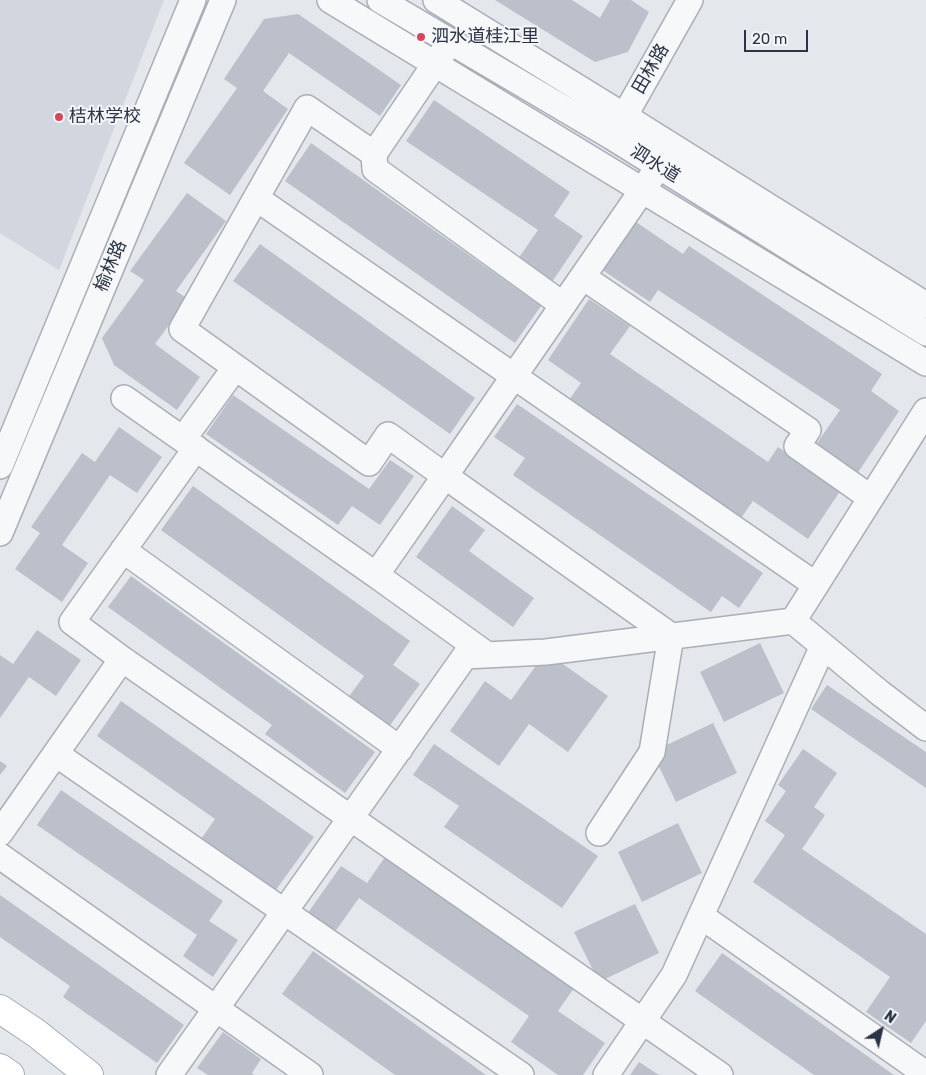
<!DOCTYPE html>
<meta charset="utf-8">
<style>
body{margin:0}
#map{position:relative;width:926px;height:1075px;overflow:hidden;background:#e4e7ec;font-family:Rubik,sans-serif}
canvas{display:block}
.north{position:absolute;left:856px;top:1005px;width:50px;height:50px;-webkit-text-stroke:4px #f4f6f9;paint-order:stroke;rotate:35deg;font-size:14px;font-weight:700;line-height:20px;text-align:center;color:#2b3445}
.north::after{content:'';display:block;margin:auto;width:18px;height:22px;background:#2b3445;clip-path:polygon(50% 0,100% 100%,50% 72%,0 100%)}
.scale{position:absolute;left:744px;top:30px;width:64px;height:22px;box-sizing:border-box;border:2px solid #2b3445;border-top:0;padding-left:6px;font-size:15px;line-height:18px;white-space:nowrap;color:#2b3445;-webkit-text-stroke:4px #f4f6f9;paint-order:stroke}
</style>
<div id="map">
<canvas width="926" height="1075"></canvas>
<div class="north">N</div>
<div class="scale">20 m</div>
</div>
<script>
const g = document.querySelector('canvas').getContext('2d');
g.lineJoin = 'round';
function fillPath(path, color) { g.fillStyle = color; g.fill(path, 'evenodd'); }
const shape = rows => new Path2D(rows.map(r => 'M' + r).join(''));
function strokePath(path, color, width, dash) { g.strokeStyle = color; g.lineWidth = width; g.lineCap = dash ? 'butt' : 'round'; g.setLineDash(dash || []); g.stroke(path); }
function label(font, color, halo, rows, align = 'center') {
  g.font = font + ' Rubik,"Noto Sans SC",sans-serif'; g.lineWidth = 4; g.setLineDash([]); g.textBaseline = 'middle'; g.strokeStyle = halo; g.fillStyle = color; for (const [text, x, y, turn = 0] of rows) {
    g.save(); g.translate(x, y); g.rotate((+turn || 0) * Math.PI / 180); g.textAlign = isNaN(turn) ? turn : align; if (halo) g.strokeText(text, 0, 0); g.fillText(text, 0, 0); g.restore();
  }
}
const built = shape([
 [0,0,164,0,59,270,0,233]
]);
const building = shape([
 [495,0,572,0,600,18,610,0,631,0,649,12,628,52,595,62],
 [298,14,401,85,380,116,289,53,263,91,288,109,230,195,184,163,237,88,224,79,264,19],
 [434,100,570,192,554,216,583,236,552,282,518,259,538,230,406,141],
 [311,143,541,306,515,343,285,181],
 [187,193,226,221,176,291,188,299,155,344,200,377,177,410,114,365,102,338,144,280,130,271],
 [633,220,683,254,689,246,882,374,871,391,899,411,857,474,815,446,840,410,658,290,650,302,601,269],
 [260,244,475,398,450,434,233,281],
 [589,299,630,326,610,354,768,462,778,447,841,490,808,539,753,501,741,518,569,400,581,383,548,360],
 [233,395,369,489,390,460,414,476,380,525,352,506,338,525,206,434],
 [517,404,763,573,739,608,722,596,711,612,513,475,525,458,494,437],
 [119,427,162,457,137,493,110,475,62,545,88,563,62,602,15,569,40,533,31,527,82,453,95,462],
 [193,486,410,641,393,665,420,684,388,728,347,699,364,676,161,530],
 [452,506,485,530,469,551,534,598,513,627,416,557],
 [131,576,375,752,345,793,265,734,272,725,108,607],
 [37,630,81,660,56,696,29,677,0,718,0,655,13,664],
 [760,643,784,693,724,722,700,672],
 [546,652,608,696,568,752,529,724,499,766,450,731,485,681,511,700],
 [827,685,926,752,926,788,811,709],
 [121,701,314,837,273,894,199,842,215,819,97,736],
 [713,723,737,773,676,802,652,752],
 [434,744,598,856,562,908,444,827,459,806,413,775],
 [803,749,837,773,814,807,825,815,802,849,926,934,926,1021,911,1043,866,1012,890,977,753,882,785,835,765,821,786,791,778,785],
 [0,761,7,766,0,775],
 [61,790,223,901,209,921,238,940,213,977,183,956,197,935,37,825],
 [678,823,702,873,642,902,618,852],
 [385,857,574,988,558,1011,605,1043,583,1075,558,1075,511,1042,529,1016,359,898,332,936,305,917,341,866,367,883],
 [0,895,184,1025,157,1063,63,997,70,986,0,937],
 [635,904,659,953,599,982,574,932],
 [313,951,486,1075,395,1075,282,994],
 [722,953,894,1075,814,1075,695,991],
 [223,1032,261,1059,252,1073,254,1075,208,1075,197,1068],
 [639,1062,659,1075,630,1075]
]);
const minor = shape([
 [330,0,926,363],
 [380,0,612,137,926,333],
 [436,0,624,116,926,305],
 [450,42,374,154,307,108,182,329,369,463,388,435,445,476,376,575,486,654],
 [616,131,690,0],
 [374,154,375,169,563,305],
 [256,198,816,585],
 [583,277,808,430,797,446,871,498],
 [124,398,376,575],
 [183,439,235,368],
 [0,466,193,0],
 [0,533,223,0],
 [123,550,400,749],
 [793,621,880,693,926,728],
 [122,659,720,1075],
 [56,754,521,1075],
 [0,833,122,659,72,622,196,448],
 [599,833,652,752,671,636,445,476,659,166],
 [0,856,310,1075],
 [701,916,926,1074],
 [169,1075,465,656,546,652,793,621,926,411],
 [606,1075,674,975,823,646]
]);
const major = shape([
 [0,1009,36,1033,89,1075],
 [0,1068,10,1075]
]);
const markers = [
 [421,37,5,"#d1495b"],
 [59,117,5,"#d1495b"]
];
const poiNames = [
 ["泗水道桂江里",431,37],
 ["桔林学校",69,117]
];
const streetNames = [
 ["田林路",651,69,-60],
 ["泗水道",655,164,32],
 ["榆林路",111,266,-67]
];
fillPath(built, '#d2d6de');
fillPath(building, '#bbc0ca');
strokePath(minor, '#a9aeb7', 28);
strokePath(major, '#a3abb8', 30);
strokePath(minor, '#f7f8fa', 25);
strokePath(major, '#fff', 28);
for (const [x, y, r, color] of markers) { const dot = new Path2D(); dot.arc(x, y, r, 0, 2 * Math.PI); g.fillStyle = color; g.fill(dot); strokePath(dot, '#f4f6f9', 2); }
label('18px', '#2b3445', '#f4f6f9', poiNames, 'left');
label('18px', '#2b3445', '#f4f6f9', streetNames);
</script>
